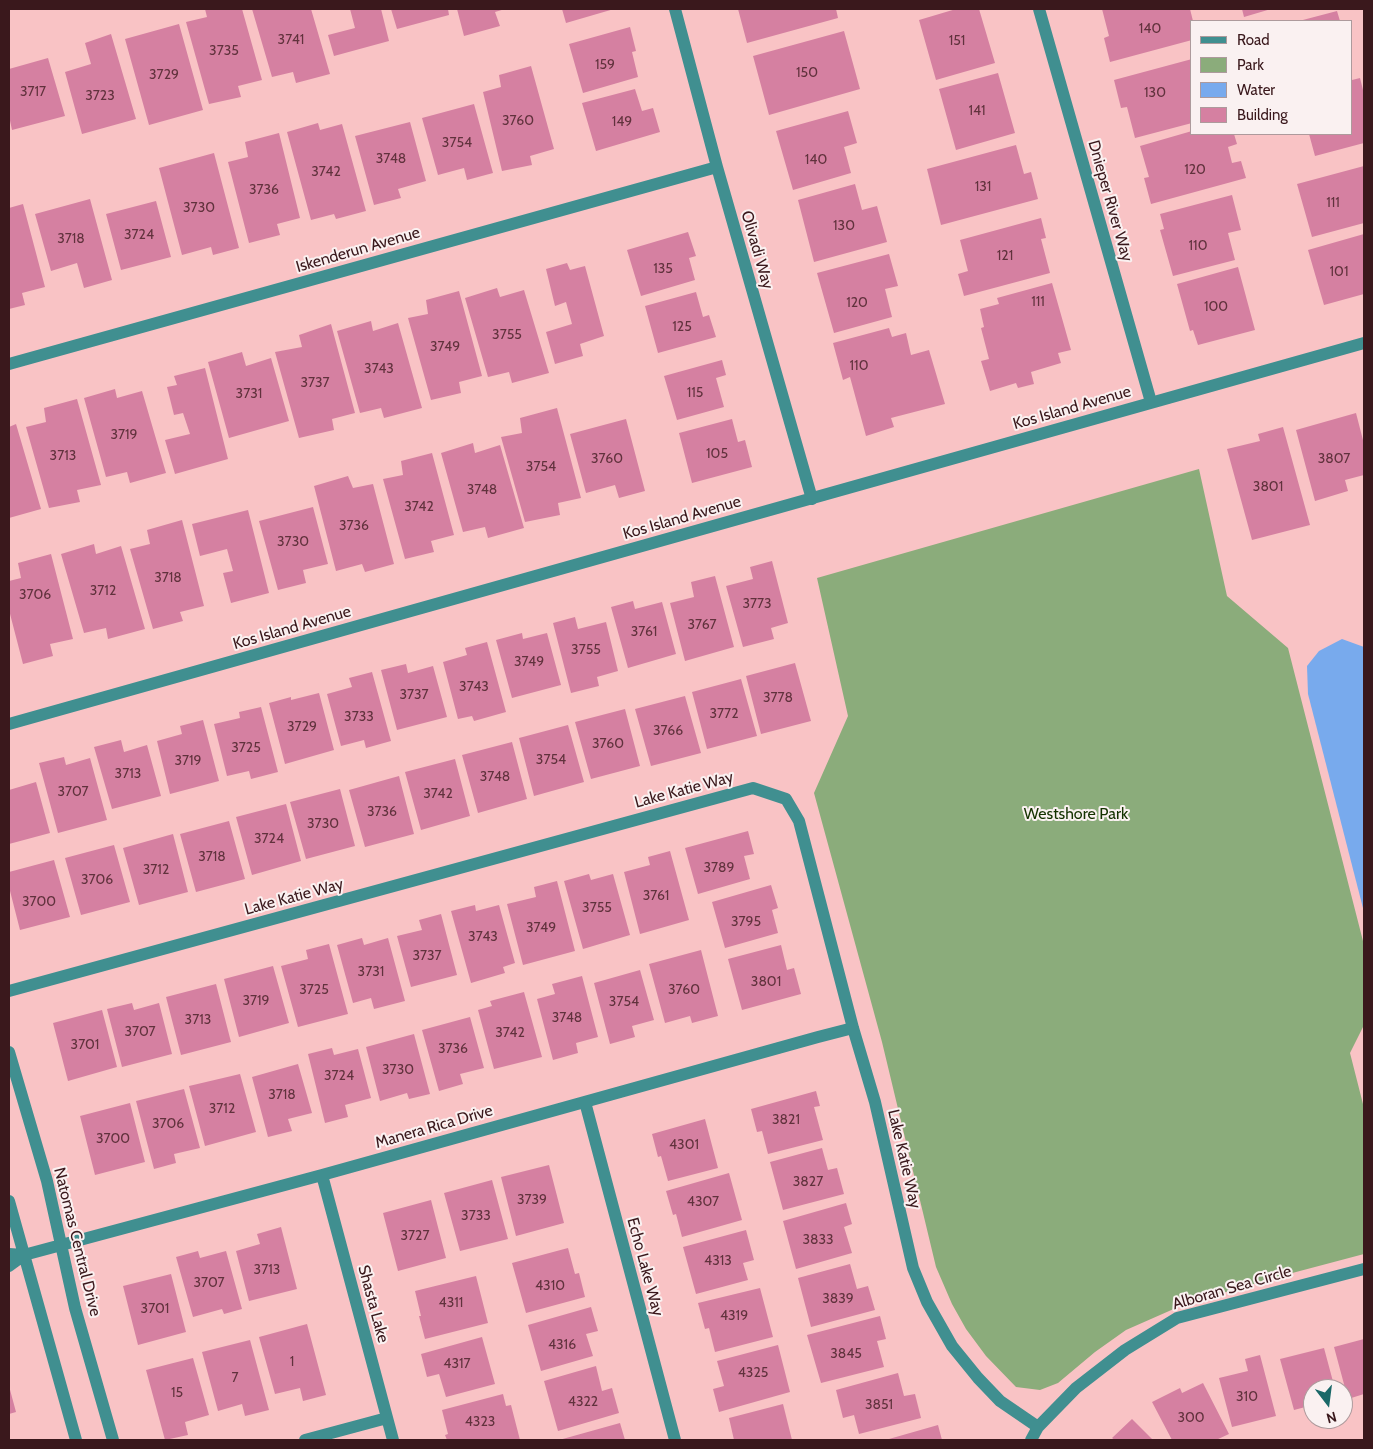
<!DOCTYPE html>
<style>
body{margin:0}
#map{position:relative;width:1373px;height:1449px;overflow:hidden;background:#f9c3c5;font-family:Cabin,sans-serif}
canvas{display:block}
.frame{position:absolute;inset:0;border:10px solid #3a181c;pointer-events:none}
.legend{position:absolute;left:1190px;top:20px;width:162px;height:115px;box-sizing:border-box;background:#faf1f1;border:1px solid #ad9a9c;margin:0;padding:6px 9px;list-style:none;font-size:15px;color:#3a181c}
.legend li{display:flex;align-items:center;gap:10px;height:25px}
.legend b{width:25px;border:1px solid #ad9a9c}
.north{position:absolute;left:1303px;top:1379px;width:50px;height:50px;box-sizing:border-box;background:#faf1f1;border:1px solid #ad9a9c;border-radius:50%;rotate:165deg;font-size:14px;font-weight:700;line-height:20px;text-align:center;color:#3a181c}
.north::after{content:'';display:block;margin:auto;width:18px;height:22px;background:#1a6868;clip-path:polygon(50% 0,100% 100%,50% 72%,0 100%)}
</style>
<div id="map">
<canvas width="1373" height="1449"></canvas>
<div class="frame"></div>
<ul class="legend">
<li><b style="height:6px;background:#408f90"></b>Road</li>
<li><b style="height:14px;background:#8bac7b"></b>Park</li>
<li><b style="height:14px;background:#78aaed"></b>Water</li>
<li><b style="height:14px;background:#d580a1"></b>Building</li>
</ul>
<div class="north">N</div>
</div>
<script>
const g = document.querySelector('canvas').getContext('2d');
g.lineJoin = 'round';
function fillPath(path, color) { g.fillStyle = color; g.fill(path, 'evenodd'); }
const shape = rows => new Path2D(rows.map(r => 'M' + r).join(''));
function strokePath(path, color, width, dash) { g.strokeStyle = color; g.lineWidth = width; g.lineCap = dash ? 'butt' : 'round'; g.setLineDash(dash || []); g.stroke(path); }
function label(font, color, halo, rows, align = 'center') {
  g.font = font + ' Cabin,sans-serif'; g.lineWidth = 4; g.setLineDash([]); g.textBaseline = 'middle'; g.strokeStyle = halo; g.fillStyle = color; for (const [text, x, y, turn = 0] of rows) {
    g.save(); g.translate(x, y); g.rotate((+turn || 0) * Math.PI / 180); g.textAlign = isNaN(turn) ? turn : align; if (halo) g.strokeText(text, 0, 0); g.fillText(text, 0, 0); g.restore();
  }
}
const green = shape([
 [1199,469,1227,596,1288,648,1364,945,1364,1025,1350,1053,1364,1108,1364,1254,1281,1276,1185,1304,1126,1330,1095,1352,1058,1383,1040,1390,1016,1387,986,1356,966,1329,952,1304,936,1267,882,1042,814,793,848,716,817,578]
]);
const water = shape([
 [1342,639,1364,647,1364,912,1308,694,1307,666,1319,651]
]);
const building = shape([
 [205,9,242,9,262,80,238,86,241,97,209,104,186,22,207,17],
 [252,9,311,9,330,74,296,83,293,72,272,77],
 [350,9,381,9,389,41,334,56,328,35,355,28],
 [391,9,448,9,449,15,397,29],
 [457,9,505,9,495,12,500,26,464,36],
 [562,9,614,9,566,23],
 [738,9,836,9,838,18,747,43],
 [956,9,979,9,995,63,936,80,919,20],
 [1102,9,1190,9,1193,21,1192,21,1192,40,1110,62,1104,38,1109,36],
 [1242,9,1271,9,1244,17],
 [1337,11,1340,21,1299,21],
 [179,24,203,110,149,125,125,39],
 [630,27,636,51,632,52,638,77,583,93,569,44],
 [844,31,860,89,769,115,753,56],
 [111,34,136,119,82,134,65,72,91,64,85,43],
 [48,58,65,116,12,130,9,116,9,69],
 [1192,59,1192,123,1135,138,1127,107,1121,108,1114,80],
 [531,66,554,149,530,156,532,165,502,171,483,92,501,87,499,75],
 [998,73,1015,133,956,150,939,89],
 [1360,78,1364,94,1364,143,1315,156,1309,134,1352,134,1352,80],
 [635,89,642,111,653,108,660,132,596,151,582,103],
 [474,104,493,173,467,180,464,168,438,175,422,118],
 [848,111,857,143,844,147,851,173,793,190,776,131],
 [410,122,426,181,398,189,401,198,374,205,355,136],
 [318,123,320,130,342,124,366,211,336,219,334,214,311,220,287,132],
 [1192,131,1192,134,1234,134,1237,144,1228,147,1232,163,1241,161,1246,178,1151,204,1144,178,1149,177,1140,146],
 [279,133,300,218,277,224,280,235,249,243,228,162,248,157,245,142],
 [1016,145,1024,174,1031,172,1038,199,941,225,927,169],
 [214,153,239,248,213,255,211,247,182,255,159,168],
 [1364,166,1364,223,1312,237,1297,184],
 [855,184,862,210,877,206,887,242,814,262,798,200],
 [1232,195,1241,230,1228,233,1235,260,1173,276,1160,230,1164,229,1160,214],
 [90,199,112,280,84,288,77,263,51,271,35,214],
 [156,201,171,257,121,270,106,214],
 [23,204,45,287,22,293,25,305,9,309,9,208],
 [1041,218,1046,238,1041,239,1050,273,964,296,958,274,968,271,960,240],
 [688,232,696,256,689,258,695,280,641,296,627,250],
 [1364,234,1364,294,1324,305,1308,250],
 [889,254,898,286,885,289,892,317,834,333,817,273],
 [567,263,570,270,585,266,604,336,580,344,583,356,555,364,546,332,572,324,566,302,555,306,546,269],
 [1238,267,1255,330,1198,345,1193,330,1190,331,1177,284],
 [1052,283,1071,350,1058,353,1061,363,1031,372,1034,384,1018,388,1016,383,990,391,981,361,989,359,981,328,984,327,980,309,999,304,997,298],
 [497,288,500,297,524,290,549,373,512,383,509,372,488,377,465,298],
 [459,291,482,376,459,382,461,393,431,400,408,318,428,314,426,300],
 [696,292,703,317,709,315,716,337,658,353,645,306],
 [371,321,373,331,398,323,422,408,384,418,381,408,360,413,337,331],
 [331,324,355,413,332,419,334,430,299,438,275,352,302,347,299,335],
 [889,328,892,337,906,333,911,355,929,350,945,404,891,418,894,427,866,436,850,377,843,380,833,343],
 [242,352,246,366,271,358,289,421,229,438,208,362],
 [722,360,726,375,716,378,724,407,677,420,664,376],
 [205,368,228,459,175,474,165,440,190,434,183,413,174,415,167,387,177,385,174,376],
 [115,389,117,398,142,391,166,473,130,483,127,472,106,477,84,398],
 [77,399,101,485,77,490,80,502,49,508,26,427,46,422,44,408],
 [557,408,581,498,558,503,560,515,525,522,501,437,522,433,520,418],
 [1356,413,1364,444,1364,475,1345,480,1348,491,1315,501,1296,430],
 [626,419,645,491,619,498,615,485,586,493,570,434],
 [732,419,738,442,745,440,752,467,692,483,679,433],
 [16,424,41,509,9,518,9,427],
 [1283,427,1310,525,1252,540,1227,449,1260,441,1258,434],
 [473,443,475,453,500,445,524,528,488,538,485,527,463,532,441,453],
 [432,453,454,535,431,541,434,552,405,559,383,479,403,475,401,461],
 [348,476,353,488,373,484,394,564,365,572,362,564,336,571,314,486],
 [313,507,328,564,303,570,306,583,278,590,259,521],
 [248,510,269,593,231,603,223,573,233,571,227,549,200,556,192,524],
 [182,520,204,606,180,612,183,621,153,629,130,549,150,544,147,530],
 [94,544,96,554,121,546,145,629,108,639,106,628,84,633,61,554],
 [51,554,73,639,50,644,53,656,23,664,9,610,9,581,21,578,18,563],
 [772,561,788,623,771,628,774,639,743,647,726,586,753,579,750,567],
 [715,576,734,647,685,661,670,603,694,597,691,582],
 [633,601,635,609,662,602,676,654,628,668,611,607],
 [575,617,578,629,606,622,618,671,597,677,599,686,571,693,553,623],
 [522,633,523,639,547,633,561,685,512,698,496,640],
 [487,642,506,712,474,721,472,716,458,719,443,662,467,655,465,648],
 [795,663,811,721,761,734,746,676],
 [406,664,408,673,433,666,447,717,397,730,381,670],
 [372,672,391,741,366,748,364,740,341,746,327,694,352,687,349,678],
 [741,679,757,736,707,749,692,692],
 [319,693,334,750,285,764,269,703,291,697,291,700],
 [685,696,701,753,651,766,635,709],
 [261,707,278,772,251,779,249,771,227,776,214,724,240,718,239,712],
 [625,709,640,766,591,779,575,722],
 [203,720,219,781,170,794,157,741,182,734,180,726],
 [568,725,584,782,534,796,519,738],
 [121,740,124,752,147,745,161,796,112,809,94,747],
 [512,742,527,799,478,813,462,755],
 [64,757,66,765,90,758,107,820,58,833,39,763],
 [455,759,470,816,421,830,405,772],
 [399,776,414,834,365,847,349,790],
 [36,782,50,833,9,844,9,790],
 [340,789,355,846,306,859,290,802],
 [286,804,301,861,252,875,236,817],
 [229,821,245,879,196,892,180,834],
 [748,831,754,854,744,856,750,879,698,894,685,848],
 [173,834,188,892,139,905,123,848],
 [114,845,130,902,81,915,65,858],
 [670,851,689,920,640,934,624,872,650,865,648,857],
 [54,860,70,917,20,930,9,887,9,872],
 [589,874,591,880,613,874,630,935,583,949,564,881],
 [557,881,575,951,523,965,507,904,536,897,534,887],
 [771,885,778,908,772,910,778,933,725,948,712,902],
 [475,905,476,911,499,905,515,963,503,967,505,973,471,983,451,911],
 [441,914,457,975,411,987,397,936,422,930,419,920],
 [362,938,364,945,388,938,405,1001,374,1009,371,998,353,1003,337,945],
 [329,944,348,1014,298,1027,281,966,308,959,306,950],
 [781,945,787,970,794,968,801,994,742,1010,728,959],
 [701,950,718,1016,692,1023,690,1016,665,1023,649,964],
 [273,966,289,1023,239,1037,224,979],
 [640,970,654,1020,632,1026,635,1037,610,1044,594,983],
 [582,976,598,1037,576,1043,578,1053,553,1060,537,999,555,994,552,984],
 [216,984,231,1042,181,1055,166,997],
 [524,992,542,1057,494,1069,478,1010,492,1006,490,1001],
 [132,1003,134,1010,159,1003,172,1054,122,1067,107,1009],
 [102,1010,117,1067,68,1081,53,1023],
 [470,1017,484,1068,460,1074,463,1084,439,1091,422,1030],
 [414,1034,430,1094,409,1099,407,1093,380,1101,366,1047],
 [332,1048,334,1055,358,1049,371,1098,345,1105,348,1117,325,1123,308,1054],
 [298,1064,312,1113,288,1119,292,1131,268,1137,252,1077],
 [240,1074,256,1132,205,1146,189,1086],
 [184,1089,200,1148,174,1154,176,1163,154,1169,136,1101],
 [816,1091,820,1106,814,1107,823,1140,768,1154,762,1131,757,1132,751,1109],
 [130,1103,145,1162,95,1175,80,1116],
 [705,1119,718,1168,668,1181,661,1156,658,1157,652,1134],
 [822,1148,828,1170,837,1168,844,1194,783,1210,770,1162],
 [549,1165,564,1223,516,1236,501,1177],
 [729,1173,742,1220,682,1237,676,1214,673,1215,666,1191],
 [492,1180,508,1239,460,1251,444,1193],
 [431,1200,446,1258,398,1271,383,1213],
 [846,1203,852,1224,844,1227,852,1253,796,1269,783,1221],
 [281,1227,297,1289,249,1301,236,1251,260,1244,257,1234],
 [746,1230,754,1260,743,1263,748,1280,696,1294,683,1247],
 [568,1248,575,1274,579,1273,585,1297,526,1313,512,1263],
 [198,1251,200,1258,226,1251,242,1309,224,1314,222,1309,193,1317,176,1257],
 [850,1264,857,1289,868,1286,875,1310,811,1327,798,1278],
 [171,1274,186,1332,138,1345,123,1286],
 [476,1276,488,1323,425,1339,419,1316,421,1316,415,1291],
 [760,1288,773,1337,715,1352,709,1328,705,1329,698,1303],
 [591,1307,598,1331,586,1334,593,1356,541,1371,528,1325],
 [880,1316,886,1339,877,1341,884,1367,821,1383,807,1335],
 [307,1324,326,1395,303,1401,300,1388,275,1394,259,1337],
 [482,1337,495,1384,446,1397,439,1374,427,1377,421,1354],
 [1364,1339,1364,1394,1348,1399,1334,1347],
 [250,1340,269,1410,245,1416,242,1404,218,1411,202,1352],
 [778,1345,790,1392,719,1412,713,1389,724,1386,717,1361],
 [1324,1348,1335,1389,1313,1389,1313,1405,1294,1410,1280,1359],
 [1260,1355,1276,1416,1232,1427,1219,1378,1248,1371,1245,1359],
 [193,1358,209,1415,185,1422,188,1435,165,1440,146,1370],
 [596,1366,602,1391,612,1388,619,1413,558,1431,544,1381],
 [898,1373,904,1396,915,1394,921,1418,859,1434,854,1415,843,1418,836,1390],
 [1203,1383,1229,1434,1216,1440,1172,1440,1152,1402,1180,1388,1182,1393],
 [9,1386,16,1412,9,1414],
 [503,1394,506,1406,511,1405,520,1440,447,1440,445,1435,448,1434,442,1410],
 [783,1404,792,1440,734,1440,729,1418],
 [1132,1419,1153,1440,1115,1440,1112,1438],
 [620,1423,625,1440,559,1440],
 [938,1425,942,1440,889,1440,889,1439]
]);
const minor = shape([
 [675,9,717,167,812,499],
 [1039,9,1151,402],
 [9,364,717,167],
 [9,724,1364,343],
 [9,991,753,788,786,799,799,821,853,1028,875,1102,913,1268,927,1302,952,1346,978,1378,1000,1401,1038,1427],
 [9,1052,47,1181,75,1308,113,1440],
 [585,1102,675,1440],
 [322,1175,393,1440],
 [9,1201,76,1440],
 [9,1254,24,1255,322,1175,818,1037,853,1028],
 [9,1266,24,1255],
 [305,1440,387,1418],
 [1031,1440,1038,1427,1076,1388,1125,1350,1177,1318,1364,1269]
]);
const numberNames = [
 ["140",1150,29],
 ["3741",291,40],
 ["151",957,41],
 ["3735",224,51],
 ["159",605,65],
 ["150",807,73],
 ["3729",164,75],
 ["3717",33,92],
 ["130",1155,93],
 ["3723",100,96],
 ["141",977,111],
 ["3760",518,121],
 ["149",622,122],
 ["3754",457,143],
 ["3748",391,159],
 ["140",816,160],
 ["120",1195,170],
 ["3742",326,172],
 ["131",983,187],
 ["3736",264,190],
 ["111",1333,203],
 ["3730",199,208],
 ["130",844,226],
 ["3724",139,235],
 ["3718",71,239],
 ["110",1198,246],
 ["121",1005,256],
 ["135",663,269],
 ["101",1339,272],
 ["111",1038,302],
 ["120",857,303],
 ["100",1216,307],
 ["125",682,327],
 ["3755",507,335],
 ["3749",445,347],
 ["110",859,366],
 ["3743",379,369],
 ["3737",315,383],
 ["115",695,393],
 ["3731",249,394],
 ["3719",124,435],
 ["105",717,454],
 ["3713",63,456],
 ["3760",607,459],
 ["3807",1334,459],
 ["3754",541,467],
 ["3801",1268,487],
 ["3748",482,490],
 ["3742",419,507],
 ["3736",354,526],
 ["3730",293,542],
 ["3718",168,578],
 ["3712",103,591],
 ["3706",35,595],
 ["3773",757,604],
 ["3767",702,625],
 ["3761",644,632],
 ["3755",586,650],
 ["3749",529,662],
 ["3743",474,687],
 ["3737",414,695],
 ["3778",778,698],
 ["3772",724,714],
 ["3733",359,717],
 ["3729",302,727],
 ["3766",668,731],
 ["3760",608,744],
 ["3725",246,748],
 ["3754",551,760],
 ["3719",188,761],
 ["3713",128,774],
 ["3748",495,777],
 ["3707",73,792],
 ["3742",438,794],
 ["3736",382,812],
 ["3730",323,824],
 ["3724",269,839],
 ["3718",212,857],
 ["3789",719,868],
 ["3712",156,870],
 ["3706",97,880],
 ["3761",656,896],
 ["3700",39,902],
 ["3755",597,908],
 ["3795",746,922],
 ["3749",541,928],
 ["3743",483,937],
 ["3737",427,956],
 ["3731",371,972],
 ["3801",766,982],
 ["3725",314,990],
 ["3760",684,990],
 ["3719",256,1001],
 ["3754",624,1002],
 ["3748",567,1018],
 ["3713",198,1020],
 ["3707",140,1032],
 ["3742",510,1033],
 ["3701",85,1045],
 ["3736",453,1049],
 ["3730",398,1070],
 ["3724",339,1076],
 ["3718",282,1095],
 ["3712",222,1109],
 ["3821",786,1120],
 ["3706",168,1124],
 ["3700",113,1139],
 ["4301",684,1145],
 ["3827",808,1182],
 ["3739",532,1200],
 ["4307",703,1202],
 ["3733",476,1216],
 ["3727",415,1236],
 ["3833",818,1240],
 ["4313",718,1261],
 ["3713",267,1270],
 ["3707",209,1283],
 ["4310",550,1286],
 ["3839",838,1299],
 ["4311",451,1303],
 ["3701",155,1309],
 ["4319",734,1316],
 ["4316",562,1345],
 ["3845",846,1354],
 ["1",292,1362],
 ["4317",457,1364],
 ["4325",753,1373],
 ["7",235,1378],
 ["15",177,1393],
 ["310",1247,1397],
 ["4322",583,1402],
 ["3851",879,1405],
 ["300",1191,1418],
 ["4323",480,1422]
];
const streetNames = [
 ["Dnieper River Way",1110,201,74],
 ["Iskenderun Avenue",358,250,-16],
 ["Olivadi Way",757,250,74],
 ["Kos Island Avenue",1072,408,-16],
 ["Kos Island Avenue",682,518,-16],
 ["Kos Island Avenue",292,628,-16],
 ["Lake Katie Way",684,790,-15],
 ["Lake Katie Way",294,897,-15],
 ["Manera Rica Drive",434,1127,-16],
 ["Lake Katie Way",904,1159,77],
 ["Natomas Central Drive",77,1242,76],
 ["Echo Lake Way",645,1267,75],
 ["Alboran Sea Circle",1232,1288,-16],
 ["Shasta Lake",373,1304,75]
];
const parkNames = [
 ["Westshore Park",1076,814]
];
fillPath(green, '#8bac7b');
fillPath(water, '#78aaed');
fillPath(building, '#d580a1');
strokePath(minor, '#408f90', 12);
label('14px', '#61323d', null, numberNames);
label('16px', '#3a181c', '#faf1f1', streetNames);
label('16px', '#143200', '#faf1f1', parkNames);
</script>
